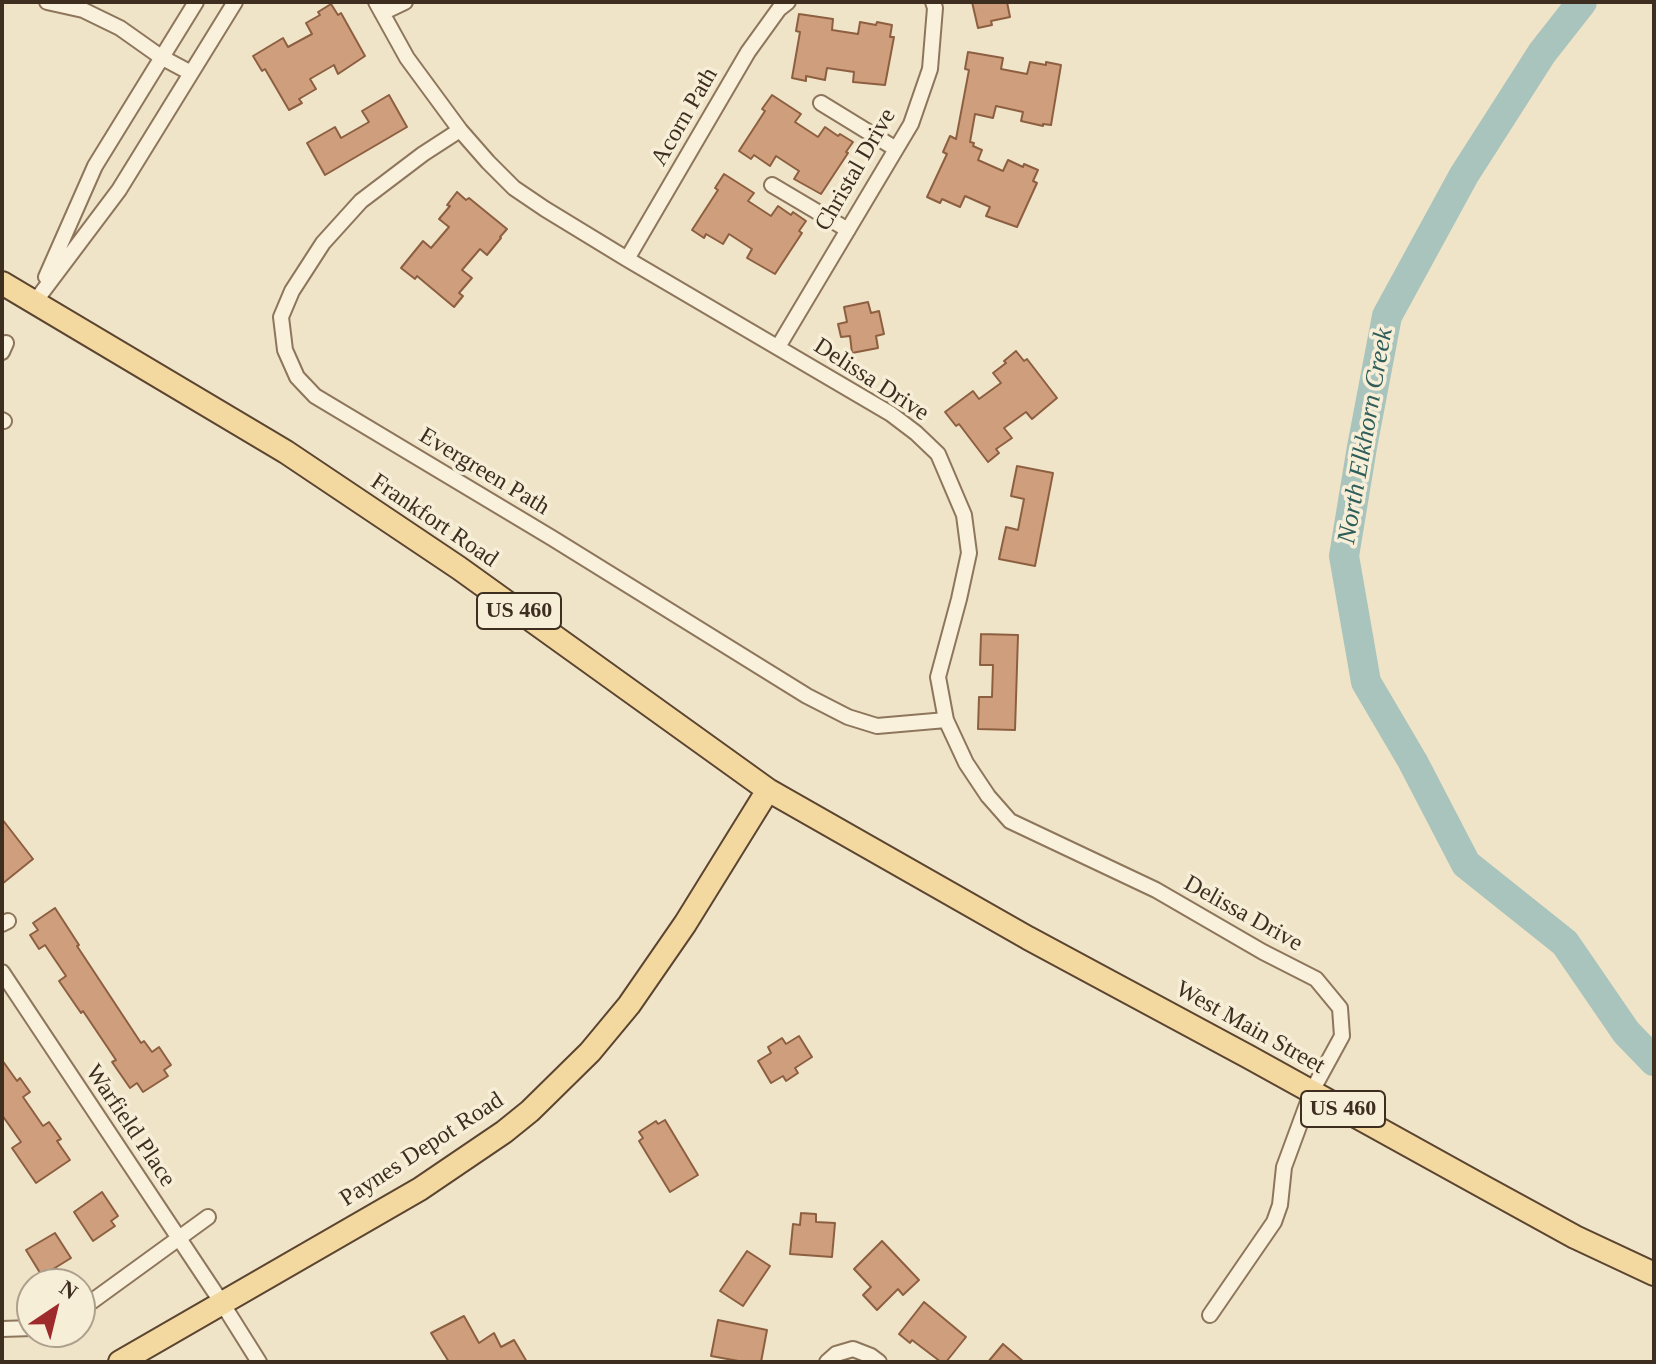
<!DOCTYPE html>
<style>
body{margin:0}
#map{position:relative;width:1656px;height:1364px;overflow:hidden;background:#f0e4c8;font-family:Georgia,serif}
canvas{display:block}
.frame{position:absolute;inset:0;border:4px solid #3d2e20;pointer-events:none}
.north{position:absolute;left:16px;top:1268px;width:80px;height:80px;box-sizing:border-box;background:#f7eed8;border:2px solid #ada18e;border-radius:50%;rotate:35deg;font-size:22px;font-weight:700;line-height:32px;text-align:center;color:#3d2e20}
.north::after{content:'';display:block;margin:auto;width:28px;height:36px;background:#9e2a2b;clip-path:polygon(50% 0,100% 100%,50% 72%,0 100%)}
</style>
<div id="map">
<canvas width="1656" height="1364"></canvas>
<div class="frame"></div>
<div class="north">N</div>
</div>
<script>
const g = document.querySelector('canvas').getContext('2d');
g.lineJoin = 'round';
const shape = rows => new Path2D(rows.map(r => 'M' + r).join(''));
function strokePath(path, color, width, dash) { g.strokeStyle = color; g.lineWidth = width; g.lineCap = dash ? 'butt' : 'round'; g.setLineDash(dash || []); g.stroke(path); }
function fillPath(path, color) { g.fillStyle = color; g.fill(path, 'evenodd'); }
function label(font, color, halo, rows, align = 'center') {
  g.font = font + ' Georgia,serif'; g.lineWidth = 7; g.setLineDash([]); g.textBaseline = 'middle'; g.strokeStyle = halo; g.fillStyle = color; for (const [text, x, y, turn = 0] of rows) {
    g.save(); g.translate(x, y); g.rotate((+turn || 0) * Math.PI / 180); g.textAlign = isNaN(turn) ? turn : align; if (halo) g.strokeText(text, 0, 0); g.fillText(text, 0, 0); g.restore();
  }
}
const river = shape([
 [1582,2,1542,53,1464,175,1387,316,1362,447,1344,556,1366,682,1413,762,1466,864,1565,943,1626,1032,1654,1061]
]);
const building = shape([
 [972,2,1007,2,1010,17,991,21,992,25,978,28,972,2],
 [331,4,338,15,341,13,365,56,338,74,334,65,310,79,316,89,299,99,302,103,289,110,265,69,262,71,253,56,283,38,288,47,312,34,306,23,320,15,318,12,331,4],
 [799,14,833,19,832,30,858,34,860,22,876,25,877,22,892,25,890,37,894,37,885,85,853,82,854,72,827,68,825,80,806,76,806,81,792,78,800,32,796,31,799,14],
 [968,52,1003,58,1001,69,1027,74,1030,62,1046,65,1046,62,1061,65,1051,125,1043,124,1043,126,1021,121,1023,112,996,106,993,118,975,114,970,142,974,143,973,146,982,150,978,160,1003,171,1008,160,1023,167,1024,164,1038,170,1033,181,1037,183,1017,227,986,216,990,207,965,196,960,207,942,199,940,203,927,197,947,154,943,152,950,136,956,139,969,70,965,69,968,52],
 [389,95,407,127,325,175,307,143,335,127,341,138,369,122,362,111,389,95],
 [772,95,801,114,795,122,818,137,825,127,838,136,840,134,853,142,846,152,848,153,821,194,794,179,799,171,776,156,770,166,754,155,751,159,739,151,765,111,762,109,772,95],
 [724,174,754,193,748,201,771,216,778,206,791,215,793,212,806,221,799,231,802,233,775,274,747,258,752,249,729,234,723,244,706,234,704,238,692,230,718,190,715,188,724,174],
 [457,192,466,200,469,198,507,229,500,237,501,238,487,255,480,249,462,270,472,278,459,293,463,296,454,307,417,276,415,279,401,268,423,241,431,248,449,227,439,219,450,206,447,205,457,192],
 [868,302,871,313,879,311,884,334,876,336,878,348,852,353,850,336,841,337,838,324,847,322,844,307,868,302],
 [1016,351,1024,361,1027,359,1057,398,1032,419,1026,412,1004,428,1012,438,996,449,999,453,988,462,959,424,956,426,945,412,973,391,979,399,1001,383,993,373,1006,363,1004,361,1016,351],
 [1017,466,1053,473,1035,566,999,559,1006,527,1018,530,1024,499,1011,496,1017,466],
 [981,634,1018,635,1015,730,978,729,979,697,992,697,993,665,980,665,981,634],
 [2,819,33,859,2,884,2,819],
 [55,908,79,945,77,946,141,1043,144,1041,152,1052,159,1047,171,1065,164,1070,168,1076,143,1092,137,1083,130,1088,112,1062,116,1060,83,1011,81,1013,59,981,66,976,45,945,39,949,30,935,38,930,33,923,55,908],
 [799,1036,812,1057,795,1068,798,1073,786,1081,783,1076,771,1083,758,1061,771,1053,768,1047,782,1038,786,1044,799,1036],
 [2,1060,17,1081,20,1078,30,1092,23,1097,43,1126,49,1122,61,1139,57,1141,70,1160,36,1183,12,1148,21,1142,2,1115,2,1060],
 [665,1120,698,1175,670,1192,639,1141,643,1138,639,1132,656,1121,658,1124,665,1120],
 [102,1192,118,1216,111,1221,115,1226,93,1241,74,1212,102,1192],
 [801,1213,816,1214,816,1222,835,1223,832,1257,790,1254,793,1224,800,1225,801,1213],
 [55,1233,71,1258,42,1276,26,1250,55,1233],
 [882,1241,919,1280,903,1295,898,1289,877,1310,863,1295,871,1287,854,1269,882,1241],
 [747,1251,770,1266,743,1306,720,1291,747,1251],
 [924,1302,966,1337,946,1362,941,1362,912,1340,910,1343,899,1334,924,1302],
 [464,1316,479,1343,494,1333,501,1347,514,1340,527,1362,449,1362,431,1333,464,1316],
 [718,1320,767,1330,761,1362,744,1362,711,1356,718,1320],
 [1003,1344,1024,1362,988,1362,1003,1344]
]);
const street = shape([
 [47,2,83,10,120,28,161,57,191,73],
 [376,2,407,58,460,130,488,162,514,188,545,209,627,259,891,414,916,433,938,454,964,515,969,553,959,599,938,677,946,720,966,763,988,796,1010,821,1156,890,1263,952,1316,979,1340,1008,1342,1036,1312,1091,1284,1167,1280,1205,1274,1222,1210,1315],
 [382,13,405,2],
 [821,103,896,149],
 [460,130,423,154,361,201,323,243,292,291,281,317,285,350,297,377,315,396,552,538,807,696,848,717,877,726,946,720],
 [772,185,848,230],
 [627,259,748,52,779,9,788,2],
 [46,277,95,166,196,2],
 [34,303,119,190,235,2],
 [778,347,911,124,930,69,935,8,933,2],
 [2,352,6,343],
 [2,420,4,421],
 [2,924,8,921],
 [2,972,222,1303,259,1362],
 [80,1310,208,1217],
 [2,1329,32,1328],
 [827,1362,836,1354,853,1349,871,1356,879,1362]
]);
const primary = shape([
 [2,283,286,452,459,568,768,790,1028,938,1249,1057,1482,1186,1575,1237,1654,1274],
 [120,1362,420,1189,504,1132,530,1111,590,1052,629,1005,685,924,768,790]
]);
const shields = [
 [519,611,84],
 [1343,1109,84]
];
const shieldNames = [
 ["US 460",519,611],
 ["US 460",1343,1109]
];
const streetNames = [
 ["Acorn Path",685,117,-60],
 ["Christal Drive",856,170,-60],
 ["Delissa Drive",871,380,33],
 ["Evergreen Path",484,472,31],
 ["Frankfort Road",434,521,34],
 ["Delissa Drive",1243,914,29],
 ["West Main Street",1250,1028,29],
 ["Warfield Place",130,1126,56],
 ["Paynes Depot Road",422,1150,-33]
];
const waterNames = [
 ["North Elkhorn Creek",1366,436,-80]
];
strokePath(river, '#a9c4bc', 30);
fillPath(building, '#cf9f7d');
strokePath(building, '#8d5f41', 2);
strokePath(street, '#8d765c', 18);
strokePath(primary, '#5b4430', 26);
strokePath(street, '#faf1dc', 14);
strokePath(primary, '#f3d9a0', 22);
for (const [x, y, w] of shields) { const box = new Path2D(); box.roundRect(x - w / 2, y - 18, w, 36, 6); g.fillStyle = '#f7eed8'; g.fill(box); strokePath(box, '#3d2e20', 2); }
label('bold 22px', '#3d2e20', null, shieldNames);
label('24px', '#3d2e20', '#f7eed8', streetNames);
label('italic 26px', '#2f5d5a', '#f7eed8', waterNames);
</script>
